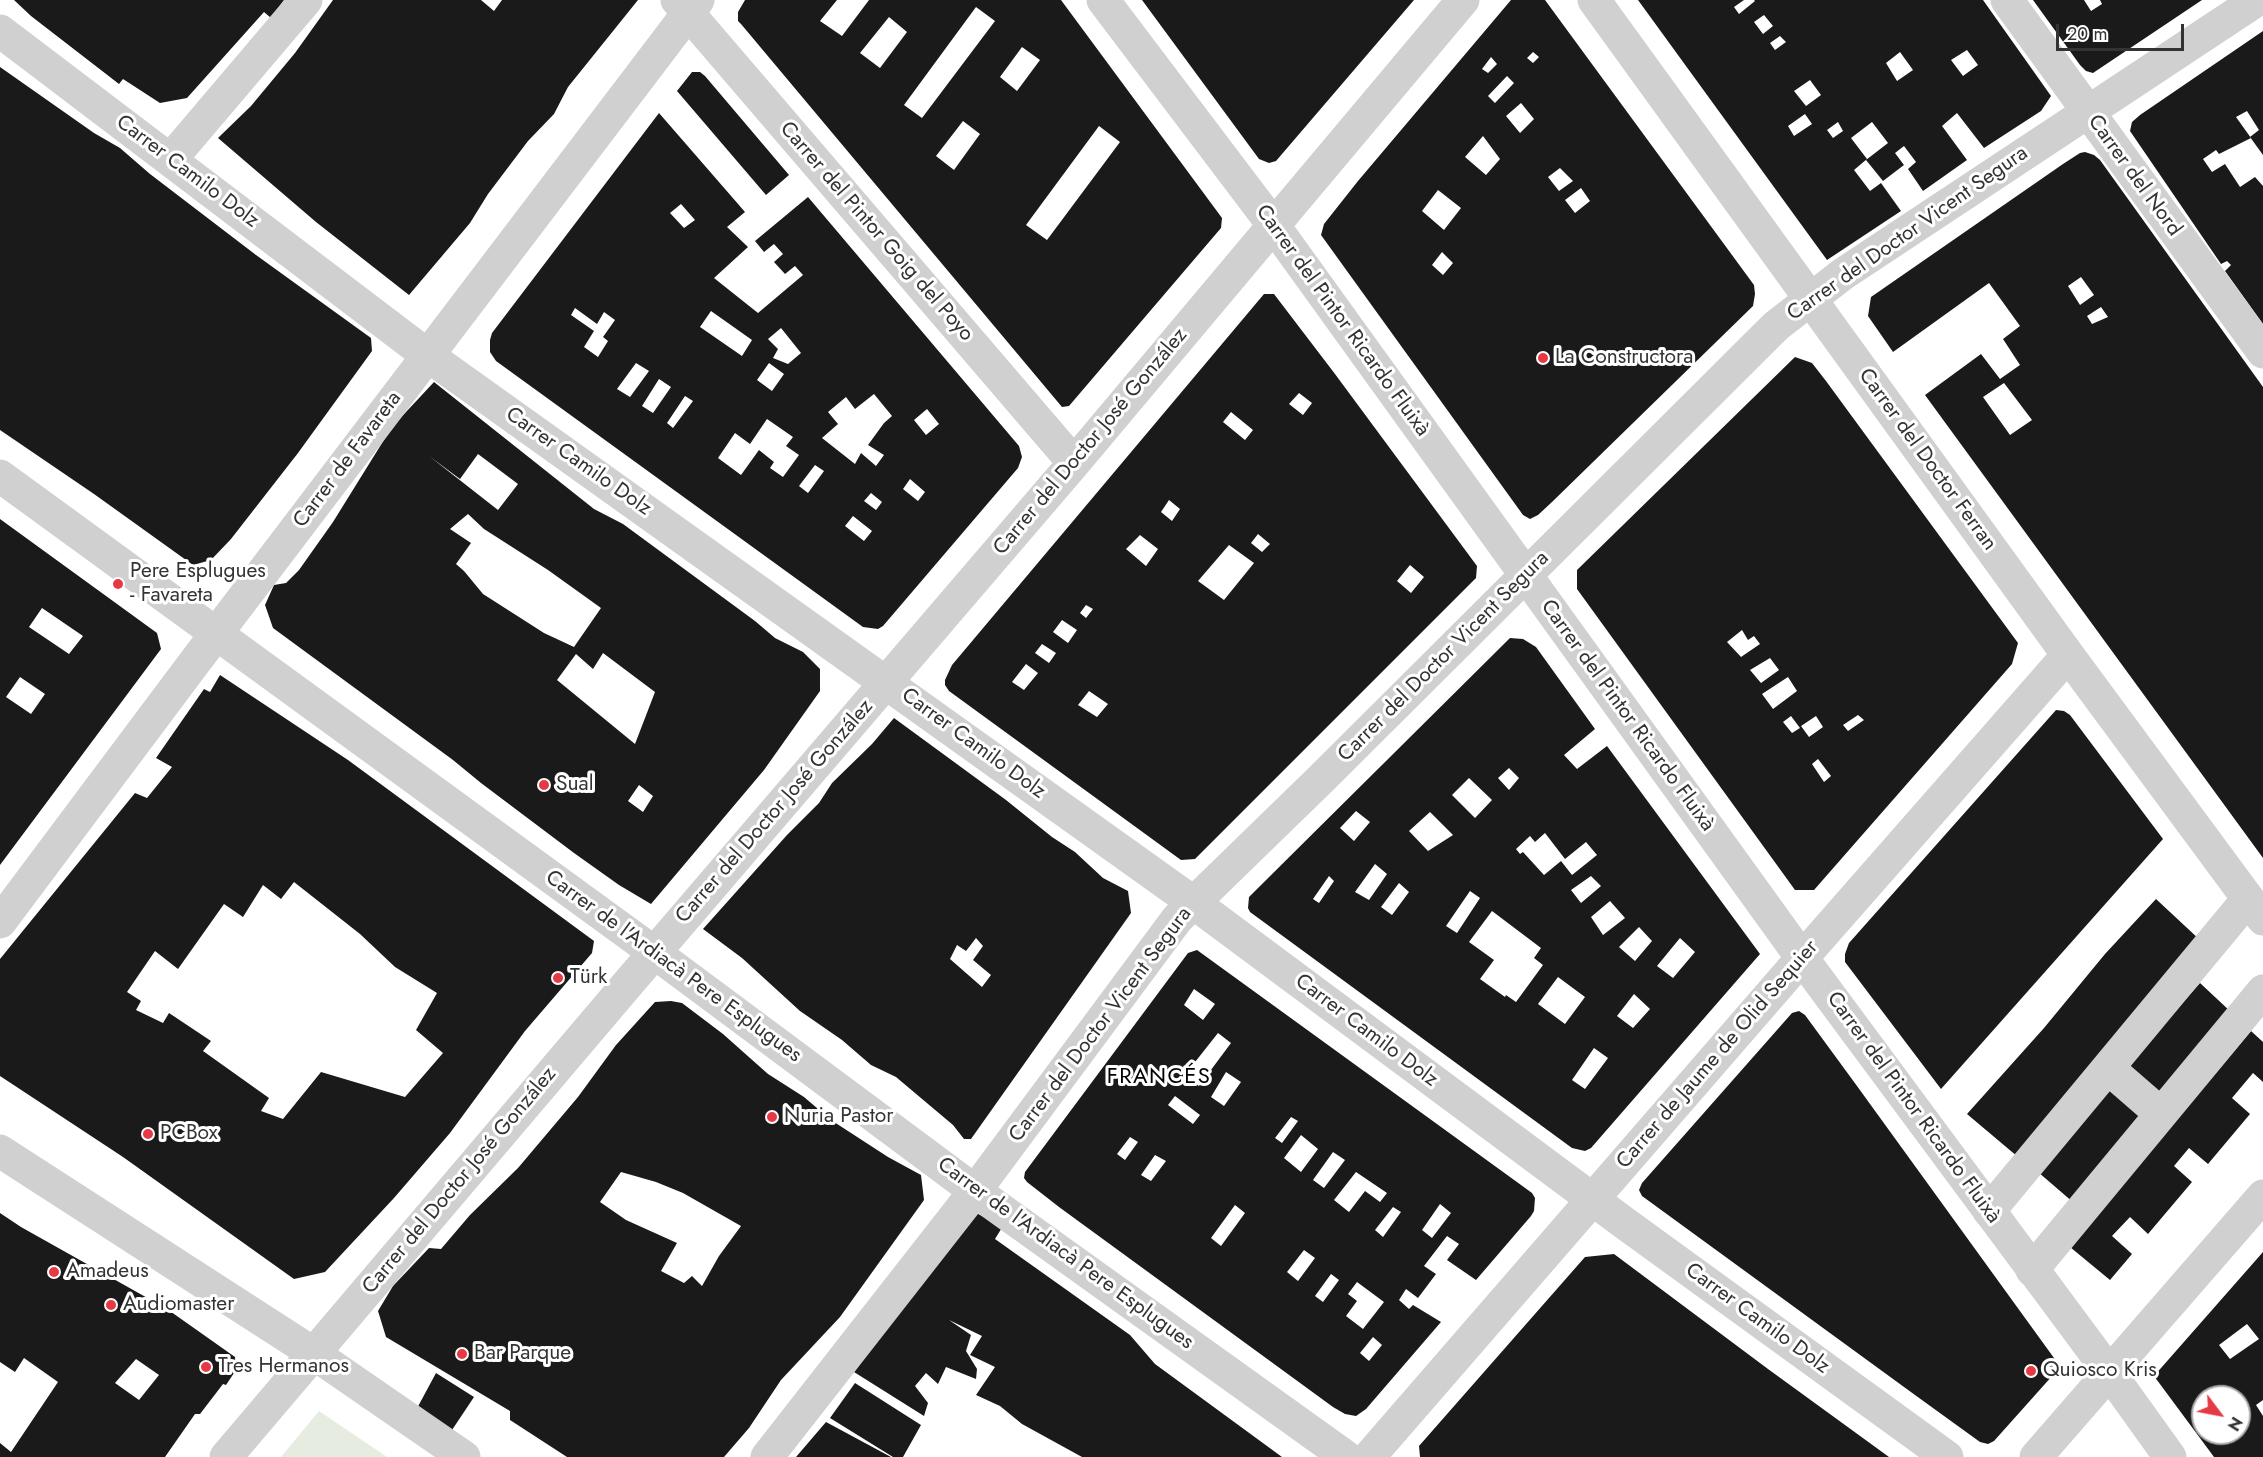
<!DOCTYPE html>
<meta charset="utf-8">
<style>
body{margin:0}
#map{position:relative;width:2263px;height:1457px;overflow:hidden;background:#fff;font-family:Jost,sans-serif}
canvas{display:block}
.north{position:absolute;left:2191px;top:1385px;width:60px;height:60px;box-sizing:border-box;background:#fff;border:2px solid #adadad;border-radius:50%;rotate:122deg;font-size:16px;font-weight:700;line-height:24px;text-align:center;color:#333}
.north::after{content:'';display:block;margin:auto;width:21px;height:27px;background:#e63946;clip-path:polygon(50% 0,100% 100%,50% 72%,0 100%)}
.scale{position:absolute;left:2056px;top:24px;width:128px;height:27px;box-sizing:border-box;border:3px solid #333;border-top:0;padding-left:8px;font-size:18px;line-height:21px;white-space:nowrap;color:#333;-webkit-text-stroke:4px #fff;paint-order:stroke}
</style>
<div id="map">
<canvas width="2263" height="1457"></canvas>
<div class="north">N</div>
<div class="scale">20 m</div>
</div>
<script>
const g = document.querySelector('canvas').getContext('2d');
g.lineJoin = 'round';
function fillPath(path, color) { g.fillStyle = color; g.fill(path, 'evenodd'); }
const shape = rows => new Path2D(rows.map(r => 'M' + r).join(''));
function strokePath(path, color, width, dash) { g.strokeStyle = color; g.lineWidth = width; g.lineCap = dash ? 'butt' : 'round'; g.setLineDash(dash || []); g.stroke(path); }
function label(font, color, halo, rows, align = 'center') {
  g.font = font + ' Jost,sans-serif'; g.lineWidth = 6; g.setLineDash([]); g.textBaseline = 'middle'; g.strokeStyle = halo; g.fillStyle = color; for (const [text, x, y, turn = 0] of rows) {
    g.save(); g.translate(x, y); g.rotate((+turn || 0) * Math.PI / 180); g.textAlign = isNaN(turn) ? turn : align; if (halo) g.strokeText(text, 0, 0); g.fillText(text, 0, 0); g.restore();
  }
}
const green = shape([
 [319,1411,387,1457,281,1457]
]);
const building = shape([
 [14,0,284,0,271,18,264,12,187,98,160,103,123,79,119,84,31,16],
 [333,0,481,0,494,11,502,0,638,0,568,87,554,114,528,141,488,194,470,223,409,295,316,222,218,138,251,106,295,53],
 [745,0,837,0,820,21,842,36,869,0,1061,0,1222,218,1221,228,1069,406,1062,407,741,24,738,21,738,12],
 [976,7,995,21,922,118,904,105],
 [889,17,907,32,880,68,860,53],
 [1022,47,1040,60,1017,91,1000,77],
 [963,121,980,134,954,170,936,156],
 [1099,126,1120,142,1047,240,1026,225],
 [1142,0,1414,0,1276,161,1269,163,1259,159],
 [1511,0,1545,0,1754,285,1755,294,1753,306,1552,502,1538,515,1530,519,1523,515,1321,235,1324,224,1358,181],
 [1533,52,1539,57,1533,63,1527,58],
 [1491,57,1497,64,1488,73,1482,69],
 [1507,76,1514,83,1495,103,1488,96],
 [1521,103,1534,119,1520,133,1506,116],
 [1483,136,1500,159,1486,175,1465,157],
 [1560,168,1573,181,1559,191,1548,177],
 [1581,188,1590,201,1575,213,1565,200],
 [1438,190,1461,208,1444,230,1422,211],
 [1442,252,1453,263,1443,275,1432,265],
 [1638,0,1744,0,1734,7,1739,14,1755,1,1754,0,1983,0,2051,96,2041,111,1984,148,1957,113,1942,126,1967,160,1923,191,1908,169,1916,162,1904,146,1895,153,1904,165,1883,181,1866,160,1888,143,1872,122,1851,138,1867,159,1854,170,1870,191,1881,183,1901,211,1827,260],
 [1764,15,1773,26,1763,34,1754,22],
 [1780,36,1786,42,1775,50,1770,43],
 [1967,50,1978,65,1963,76,1951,60],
 [1900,52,1913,70,1897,81,1886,63],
 [1810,80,1821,95,1806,106,1794,91],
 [1805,114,1812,124,1794,136,1788,126],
 [1838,122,1843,131,1833,138,1827,130],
 [2033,0,2084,0,2091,11,2102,4,2100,0,2202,0,2093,73,2086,71,2080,65],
 [2263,31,2263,155,2250,137,2259,130,2247,111,2236,117,2251,138,2219,154,2216,150,2203,159,2212,172,2225,164,2240,187,2255,177,2263,186,2263,324,2225,271,2231,265,2227,261,2221,264,2130,131,2132,122,2140,115],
 [0,67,94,133,120,148,150,174,256,255,371,338,372,351,298,453,231,539,211,560,193,565,94,494,0,430],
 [692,72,700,72,705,76,789,175,766,195,677,91],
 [659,113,745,212,727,227,748,247,714,278,758,313,803,275,795,266,785,274,774,262,783,254,774,244,764,252,755,241,808,197,1019,446,1022,457,1018,468,883,626,878,629,863,627,496,361,490,352,490,340,492,333],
 [681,204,695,220,684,228,670,213],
 [575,308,597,324,604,312,615,320,603,337,608,341,598,357,584,347,594,331,571,315],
 [711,311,752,340,742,356,700,327],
 [781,328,801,353,788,364,773,358,778,349,768,339],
 [636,363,649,371,630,397,617,389],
 [769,363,784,374,772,391,757,380],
 [659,379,671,387,653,413,642,406],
 [874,394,892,416,884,423,868,445,884,455,876,466,861,453,855,464,822,438,838,424,828,412,846,397,855,409],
 [685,396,693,401,673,428,667,423],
 [927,409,939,424,926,435,914,420],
 [767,419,793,437,786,446,799,455,783,477,770,468,774,462,759,450,741,475,718,458,735,433,750,444],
 [815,465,824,471,808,493,799,486],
 [910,479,925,492,918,501,903,489],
 [871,493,882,502,876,510,864,501],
 [853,516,872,531,864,541,845,526],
 [2085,152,2094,155,2100,160,2263,387,2263,858,1925,395,1981,354,2000,379,2020,365,2003,339,2020,326,1989,283,1893,352,1868,316,1871,297,2063,164,2080,153],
 [2081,277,2094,295,2080,305,2068,286],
 [2101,307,2108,317,2092,324,2087,316],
 [2004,383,2032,420,2010,435,1983,397],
 [1264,294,1274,294,1335,374,1477,566,1476,578,1195,859,1181,860,949,691,945,685,945,680,952,665],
 [1299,393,1312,403,1303,415,1289,404],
 [1231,412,1253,430,1245,440,1223,422],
 [1169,500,1180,509,1172,521,1161,512],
 [1258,534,1270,544,1262,552,1251,543],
 [1140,535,1158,549,1146,566,1126,549],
 [1229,545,1254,563,1224,600,1198,581],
 [1410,565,1424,577,1411,593,1397,581],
 [1086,605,1093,609,1086,618,1080,613],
 [1062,620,1077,630,1068,643,1053,632],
 [1042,644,1056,653,1049,663,1035,653],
 [1026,664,1038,673,1024,690,1012,682],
 [1089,691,1108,704,1097,717,1078,705],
 [1795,357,1812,363,1826,381,2018,643,2012,664,1814,890,1795,890,1577,589,1577,570],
 [1742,630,1748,640,1754,636,1760,644,1741,657,1727,642],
 [1770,658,1779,670,1761,683,1750,670],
 [1788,677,1797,691,1773,709,1762,694],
 [1858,715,1864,720,1848,731,1843,725],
 [1791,716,1800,728,1792,733,1783,722],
 [1816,716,1823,727,1809,737,1801,726],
 [1818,759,1831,776,1824,782,1812,764],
 [434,382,594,509,623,524,755,621,775,638,803,652,820,669,820,691,764,770,651,904,619,885,574,853,481,783,453,760,273,628,265,605,274,585,286,583,299,570,333,522,392,427],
 [478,454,518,484,498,510,429,456,460,479],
 [468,514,484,529,548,570,601,608,574,647,544,633,483,594,464,571,456,564,471,543,450,529],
 [603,653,655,692,635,744,557,680,576,654,593,669],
 [639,785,653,796,643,812,628,801],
 [0,519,157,633,161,649,0,865],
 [42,608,83,636,69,654,29,627],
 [20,677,45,694,31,714,6,697],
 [1510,638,1523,639,1536,647,1595,729,1564,755,1577,769,1607,746,1760,954,1591,1148,1585,1151,1572,1148,1250,912,1248,908,1249,897,1254,892],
 [1509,768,1519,778,1509,790,1498,778],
 [1469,778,1492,800,1475,818,1452,795],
 [1356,811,1370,822,1354,841,1340,828],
 [1430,812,1453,835,1428,851,1409,831],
 [1545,833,1565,859,1586,842,1597,855,1572,875,1561,861,1544,875,1523,852,1520,854,1516,849,1530,836,1535,842],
 [1375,864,1387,874,1369,900,1355,892],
 [1329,876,1334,881,1319,903,1313,899],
 [1591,876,1601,886,1581,903,1571,890],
 [1399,883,1409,892,1392,915,1381,907],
 [1470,891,1480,898,1457,933,1446,926],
 [1610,901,1625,918,1603,935,1591,917],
 [1492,911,1541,948,1534,958,1543,965,1516,1002,1506,995,1505,997,1480,979,1494,960,1469,942],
 [1639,927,1652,941,1635,961,1619,947],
 [1680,938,1695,952,1673,978,1657,966],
 [1558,977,1585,997,1565,1024,1538,1004],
 [1634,994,1650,1009,1633,1028,1617,1016],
 [1594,1048,1608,1058,1585,1089,1572,1080],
 [220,675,348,760,594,941,592,953,525,1031,450,1133,394,1198,325,1272,294,1279,123,1157,0,1076,0,959,135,793,147,798,172,767,156,758,204,689,210,692],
 [294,882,360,934,395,967,437,993,416,1030,443,1053,405,1097,321,1072,283,1119,261,1111,269,1098,203,1051,211,1041,169,1013,163,1023,136,1010,141,1001,127,992,155,951,178,969,224,904,243,917,263,885,281,899],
 [2056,710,2064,711,2070,715,2163,839,1941,1089,1845,962,1845,954,1849,943],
 [894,718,1006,800,1052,837,1075,852,1103,878,1128,891,1131,913,971,1139,964,1139,953,1125,896,1077,871,1065,842,1040,800,1011,742,958,703,929,787,835,819,803,832,783,872,744],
 [976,938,983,946,973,960,991,975,982,987,950,959,957,945,966,951],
 [2156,899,2200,940,2018,1157,1967,1114,2044,1028,2105,954],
 [1197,950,1510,1177,1532,1193,1535,1198,1534,1211,1531,1216,1476,1280,1447,1260,1459,1244,1447,1236,1424,1266,1436,1274,1418,1298,1406,1289,1399,1300,1409,1309,1413,1305,1441,1322,1366,1409,1356,1416,1345,1414,1333,1407,1059,1207,1027,1182,1024,1178,1025,1172,1188,953],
 [1194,989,1215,1004,1203,1020,1184,1005],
 [1218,1033,1231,1043,1199,1086,1184,1076],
 [1226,1072,1241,1082,1224,1106,1211,1097],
 [1175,1096,1200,1115,1193,1124,1168,1105],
 [1291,1117,1298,1121,1282,1143,1275,1138],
 [1301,1135,1318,1149,1301,1172,1284,1158],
 [1130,1137,1138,1142,1125,1160,1117,1154],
 [1333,1152,1345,1160,1324,1188,1313,1180],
 [1155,1155,1166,1161,1151,1181,1141,1175],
 [1356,1172,1387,1193,1380,1202,1365,1191,1349,1212,1334,1200],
 [1440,1204,1451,1213,1432,1238,1422,1230],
 [1235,1205,1245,1213,1221,1246,1211,1238],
 [1393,1207,1401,1212,1383,1237,1375,1230],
 [1304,1250,1315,1258,1298,1281,1287,1272],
 [1331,1274,1339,1280,1323,1302,1315,1296],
 [1357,1282,1384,1302,1363,1329,1346,1316,1357,1301,1348,1294],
 [1373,1337,1382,1345,1369,1361,1360,1353],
 [2200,983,2231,1012,2163,1095,2128,1065],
 [671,1001,682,1003,723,1034,768,1074,804,1097,831,1120,888,1157,921,1175,924,1200,840,1317,781,1380,749,1428,724,1457,567,1457,510,1420,510,1411,386,1337,378,1311,393,1286,429,1248,441,1249,470,1215,518,1168,578,1097,616,1045,655,1002],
 [621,1172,656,1182,683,1193,741,1226,719,1256,702,1286,692,1276,684,1283,661,1271,677,1243,626,1220,600,1202],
 [1799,1011,1805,1015,1857,1086,2054,1358,2057,1367,2053,1375,1994,1441,1988,1444,1980,1442,1915,1395,1642,1196,1639,1190,1642,1183,1792,1013],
 [2251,1031,2263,1042,2263,1082,2253,1073,2232,1098,2250,1114,2208,1164,2189,1148,2174,1166,2192,1182,2148,1234,2130,1217,2112,1236,2132,1254,2110,1280,2070,1247],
 [2108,1089,2144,1119,2074,1203,2038,1172],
 [974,1212,1003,1226,995,1239,1130,1335,1155,1364,1282,1457,1082,1457,1022,1424,1000,1406,976,1395,995,1367,970,1355,982,1336,949,1320,971,1335,966,1351,977,1369,976,1379,946,1367,938,1384,926,1373,915,1386,928,1403,924,1416,854,1372],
 [0,1213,21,1227,167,1309,235,1357,236,1370,226,1385,223,1384,200,1414,195,1414,165,1457,0,1457,0,1443,11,1452,58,1382,24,1358,15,1372,0,1362],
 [136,1359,159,1375,139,1400,115,1383],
 [2263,1252,2263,1400,2256,1405,2263,1416,2263,1457,2214,1457,2154,1376],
 [2247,1324,2259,1339,2230,1359,2219,1345],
 [2203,1397,2239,1397,2239,1433,2203,1433],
 [1614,1254,1768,1369,1889,1457,1420,1457,1419,1446,1585,1257],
 [436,1373,474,1397,448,1436,415,1412],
 [855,1383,921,1425,903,1457,893,1457,830,1418],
 [826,1422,891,1457,796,1457]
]);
const pedestrian = shape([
 [2108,1068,2161,1114],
 [1989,1211,2248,899],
 [2032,1270,2263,991]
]);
const minor = shape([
 [677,0,1074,463],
 [1103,0,1274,226,1802,958,2109,1372,2170,1457],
 [1594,0,2068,655,2263,919],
 [2007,0,2263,352],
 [0,31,427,355,1194,903,1623,1222,1947,1457],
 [171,159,306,0],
 [0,476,655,953,975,1191,1346,1457],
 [0,922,194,663,698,0],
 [0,1151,313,1353,464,1457],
 [226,1457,631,980,1074,463,1463,0],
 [767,1457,975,1191,1177,919,1321,779,1776,326,1843,274,2257,0],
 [1369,1457,1802,958,2068,655],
 [2036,1457,2263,1196]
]);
const markers = [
 [1543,358,6,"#e63946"],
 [118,584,6,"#e63946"],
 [544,785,6,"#e63946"],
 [558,978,6,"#e63946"],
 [772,1117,6,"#e63946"],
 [148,1134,6,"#e63946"],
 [54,1272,6,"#e63946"],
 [111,1305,6,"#e63946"],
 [462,1354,6,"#e63946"],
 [206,1367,6,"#e63946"],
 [2031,1371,6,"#e63946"]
];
const streetNames = [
 ["Carrer Camilo Dolz",187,172,37],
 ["Carrer del Nord",2134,176,54],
 ["Carrer del Pintor Goig del Poyo",876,232,49],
 ["Carrer del Doctor Vicent Segura",1908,234,-35],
 ["Carrer del Pintor Ricardo Fluixà",1342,321,54],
 ["Carrer del Doctor José González",1091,442,-50],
 ["Carrer de Favareta",348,460,-53],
 ["Carrer del Doctor Ferran",1927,460,54],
 ["Carrer Camilo Dolz",578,462,35],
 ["Carrer del Doctor Vicent Segura",1444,657,-45],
 ["Carrer del Pintor Ricardo Fluixà",1627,716,54],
 ["Carrer Camilo Dolz",973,744,36],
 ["Carrer del Doctor José González",775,812,-49],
 ["Carrer de l'Ardiacà Pere Esplugues",673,967,36],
 ["Carrer del Doctor Vicent Segura",1101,1025,-53],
 ["Carrer Camilo Dolz",1366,1031,37],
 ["Carrer de Jaume de Olid Sequier",1718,1055,-49],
 ["Carrer del Pintor Ricardo Fluixà",1913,1108,54],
 ["Carrer del Doctor José González",460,1181,-50],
 ["Carrer de l'Ardiacà Pere Esplugues",1065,1254,36],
 ["Carrer Camilo Dolz",1757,1319,36]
];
const poiNames = [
 ["La Constructora",1555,358],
 ["Pere Esplugues",130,572],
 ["- Favareta",130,596],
 ["Sual",556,785],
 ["Türk",570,978],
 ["Nuria Pastor",784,1117],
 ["PCBox",160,1134],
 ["Amadeus",66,1272],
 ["Audiomaster",123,1305],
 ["Bar Parque",474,1354],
 ["Tres Hermanos",218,1367],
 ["Quiosco Kris",2043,1371]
];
const neighbourhoodNames = [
 ["FRANCÉS",1159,1078]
];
fillPath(green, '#e6ecdf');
fillPath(building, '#1a1a1a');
strokePath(pedestrian, '#d0d0d0', 33);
strokePath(minor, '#d0d0d0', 33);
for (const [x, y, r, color] of markers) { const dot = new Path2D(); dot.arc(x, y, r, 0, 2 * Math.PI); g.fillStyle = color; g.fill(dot); strokePath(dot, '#fff', 2); }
label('21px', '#333', '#fff', streetNames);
label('21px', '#333', '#fff', poiNames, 'left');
g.letterSpacing = '1.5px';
label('22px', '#000', '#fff', neighbourhoodNames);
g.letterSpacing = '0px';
</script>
